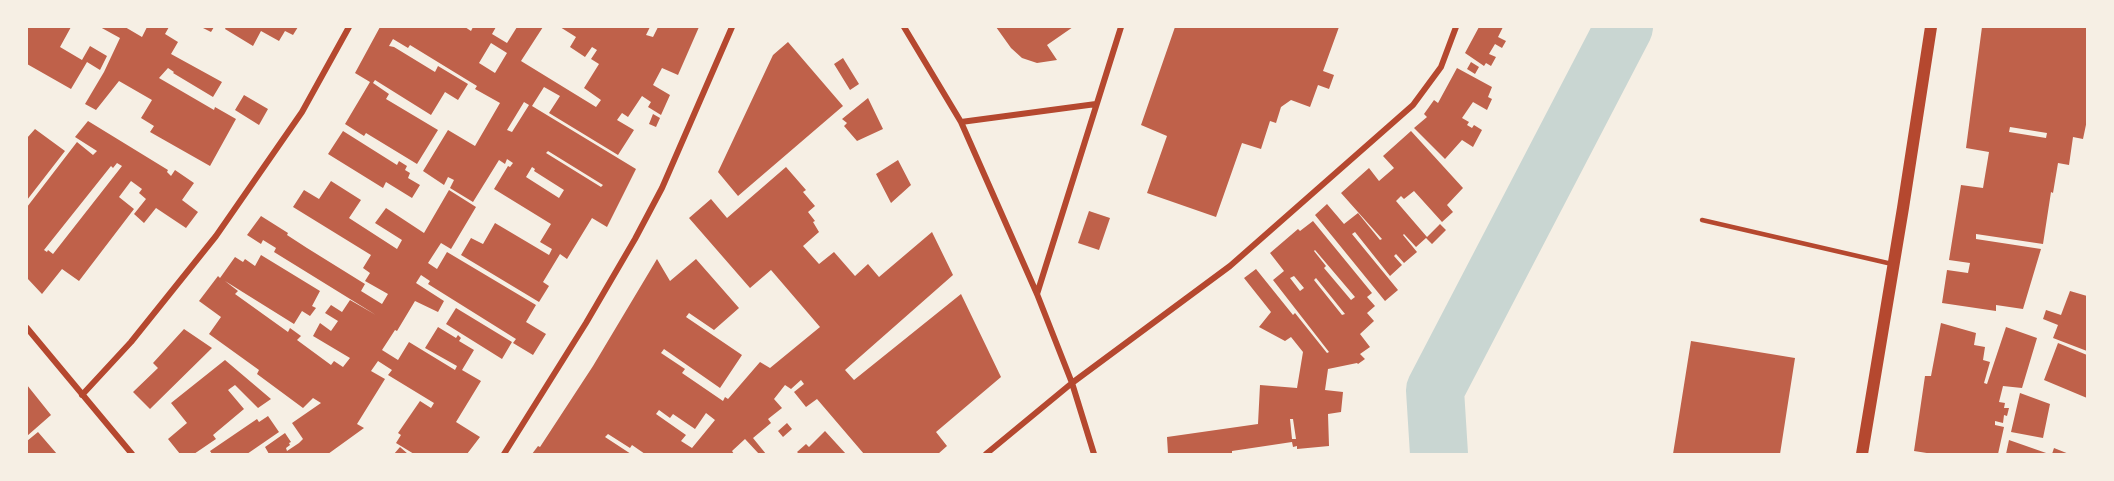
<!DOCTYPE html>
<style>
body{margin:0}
#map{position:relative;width:2114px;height:481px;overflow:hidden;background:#f6efe4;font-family:Bitter,serif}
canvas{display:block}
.frame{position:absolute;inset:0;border:28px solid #f6efe4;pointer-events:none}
</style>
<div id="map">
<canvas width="2114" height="481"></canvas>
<div class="frame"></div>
</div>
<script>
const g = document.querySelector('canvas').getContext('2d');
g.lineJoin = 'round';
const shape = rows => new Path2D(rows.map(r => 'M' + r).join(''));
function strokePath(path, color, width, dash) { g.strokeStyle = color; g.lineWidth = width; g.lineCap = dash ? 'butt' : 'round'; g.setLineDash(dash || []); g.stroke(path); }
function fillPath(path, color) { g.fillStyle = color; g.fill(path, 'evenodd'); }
const river = shape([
 [1439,454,1435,390,1624,27]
]);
const building = shape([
 [27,27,71,27,60,47,82,60,90,46,107,56,100,70,87,62,71,89,27,64],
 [100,27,125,27,142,37,147,27,169,27,165,34,178,42,171,54,222,82,213,97,173,73,174,72,168,68,159,78,214,110,215,107,236,119,210,166,150,132,154,126,141,118,152,100,119,81,96,110,85,104,104,72,120,38],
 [201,27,214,27,211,32],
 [226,27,298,27,293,35,285,31,279,41,261,31,253,46,225,29],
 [380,27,465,27,471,31,473,27,496,27,492,34,507,43,517,27,543,27,521,61,596,107,601,100,584,88,599,64,591,59,597,50,592,47,585,57,570,47,576,37,560,27,650,27,646,35,653,37,658,27,699,27,678,75,662,68,653,85,670,95,661,115,648,107,651,102,642,96,628,117,622,113,617,120,634,130,618,155,549,113,560,96,544,87,532,106,636,169,607,227,592,218,567,259,560,254,543,282,549,286,539,302,461,255,471,238,483,244,495,223,549,255,552,249,540,242,551,224,494,189,508,166,510,167,513,163,507,159,505,164,499,160,473,202,450,188,454,180,448,177,444,185,423,171,448,130,475,146,500,103,475,89,477,86,410,45,408,48,393,39,389,46,394,47,435,72,438,66,468,84,458,100,445,92,431,115,375,80,373,83,389,94,386,99,438,130,417,164,366,133,364,136,345,124,370,82,355,73],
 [491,43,507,53,495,73,479,63],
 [524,102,529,105,512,132,507,130],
 [548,151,603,185,601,187,546,153],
 [532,167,535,169,534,171,564,190,559,198,526,177],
 [996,27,1073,27,1047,45,1057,60,1037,63,1022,58,1011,48],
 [1175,27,1339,27,1323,71,1334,75,1329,89,1318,85,1310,107,1291,100,1281,107,1276,123,1270,121,1261,149,1242,143,1216,217,1147,193,1167,136,1141,125],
 [1479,27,1503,27,1498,37,1506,41,1502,48,1495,44,1489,54,1496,57,1491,66,1486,63,1484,66,1465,53],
 [1982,27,2087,27,2087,120,2083,139,2073,137,2069,165,2058,163,2053,193,2051,192,2043,244,1976,234,1976,239,2041,249,2023,309,1996,305,1996,311,1942,303,1947,270,1968,273,1970,263,1949,260,1961,185,1983,188,1989,152,1966,148],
 [2010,127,2047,133,2046,138,2009,132],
 [788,42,843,106,738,196,718,172,773,55],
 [843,58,859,84,850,90,834,64],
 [1471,62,1479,67,1475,74,1467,69],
 [1457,68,1492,87,1488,97,1492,99,1487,110,1473,102,1462,118,1469,122,1467,125,1472,128,1474,125,1482,130,1473,147,1462,140,1445,159,1414,128,1427,117,1424,114,1434,100,1438,103],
 [244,95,268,109,259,125,235,110],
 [868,98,883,129,857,141,844,126,847,123,842,119],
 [653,114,660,118,656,127,649,124],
 [88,121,168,170,167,172,171,176,175,170,194,183,182,200,198,212,186,228,156,208,144,223,134,214,146,199,139,193,142,189,131,181,119,197,134,209,79,281,62,269,42,294,27,278,27,207,77,142,93,155,97,151,75,137],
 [117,163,122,166,53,254,48,250,47,252,44,250,111,166,113,168],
 [35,129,65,151,27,200,27,138],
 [343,131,397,165,399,161,407,166,405,170,410,173,408,178,420,185,412,198,386,182,383,188,328,154],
 [1411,131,1463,188,1447,205,1453,212,1442,222,1414,191,1404,199,1401,196,1396,201,1427,237,1440,224,1446,230,1432,244,1426,238,1416,247,1404,234,1403,235,1417,252,1404,263,1396,254,1394,256,1402,265,1390,276,1355,232,1352,234,1398,290,1385,301,1315,215,1327,204,1344,224,1358,213,1380,240,1382,239,1341,193,1369,168,1379,181,1394,168,1383,156],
 [898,160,911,185,891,203,876,174],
 [786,167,806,190,803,192,815,206,808,212,815,221,813,222,819,232,803,246,819,264,834,252,855,276,868,264,879,277,932,232,953,275,845,370,854,380,961,294,1001,377,936,432,947,446,938,454,864,454,817,399,806,407,794,392,804,384,801,380,791,389,785,385,774,399,782,408,768,419,771,423,753,438,766,454,759,454,745,439,732,451,734,454,645,454,632,445,630,448,608,434,605,437,631,454,532,454,538,446,540,447,593,366,657,259,670,281,696,259,739,308,714,330,689,313,686,317,742,355,720,388,664,349,661,353,685,369,682,373,723,401,725,397,728,399,760,362,770,368,820,327,771,270,750,288,689,218,711,199,727,218],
 [659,410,670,418,673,414,695,429,706,413,715,420,692,448,681,441,686,435,656,414],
 [331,181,361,200,349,218,397,249,402,240,375,223,386,208,424,233,449,190,476,207,451,249,441,243,428,263,437,269,447,252,536,305,526,322,546,334,533,355,513,343,516,339,428,284,430,281,421,275,416,283,444,301,438,312,415,301,397,331,395,330,382,350,398,360,409,342,455,370,457,366,425,348,438,327,456,338,458,335,461,338,459,341,474,350,462,370,481,381,456,422,480,437,467,454,414,454,396,443,401,435,398,433,420,401,431,408,434,403,388,375,392,370,378,361,371,371,385,379,357,424,364,428,328,454,269,454,265,447,285,433,291,442,289,443,290,445,286,448,287,451,299,443,303,439,292,423,321,403,313,398,303,408,257,374,259,370,209,334,221,317,199,301,218,276,220,278,235,257,243,262,245,259,255,266,261,255,320,291,312,306,316,308,310,316,302,311,294,324,225,281,238,291,235,294,288,332,290,328,301,336,297,340,331,365,334,361,343,367,350,358,313,336,320,323,331,331,338,321,325,313,331,305,342,312,350,300,376,315,274,252,276,248,263,240,261,244,247,235,261,216,288,233,287,235,307,248,365,284,361,291,382,304,388,294,365,281,370,273,363,268,371,255,293,207,304,190,319,199],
 [1089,211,1110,218,1099,250,1078,243],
 [1313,221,1372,293,1367,297,1375,306,1367,313,1374,321,1360,334,1370,347,1360,354,1365,359,1358,364,1357,363,1328,369,1325,390,1343,392,1341,412,1328,414,1329,446,1297,449,1297,446,1293,447,1292,442,1232,451,1232,454,1168,454,1167,437,1258,424,1260,385,1297,388,1303,352,1291,337,1285,341,1259,327,1271,312,1244,278,1256,269,1293,315,1295,313,1327,353,1329,352,1273,280,1284,271,1270,253,1298,229,1300,231],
 [1315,250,1355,297,1351,300,1324,268,1326,266,1314,251],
 [1294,276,1304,288,1300,291,1290,278],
 [1316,278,1345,314,1342,315,1314,280],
 [1290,419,1293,419,1296,439,1292,439],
 [2070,291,2087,296,2087,351,2053,338,2058,325,2043,319,2046,310,2061,315],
 [456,308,512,342,502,359,446,324],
 [1941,323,1976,333,1974,345,1985,347,1983,360,1990,362,1984,383,1987,384,2006,327,2037,338,2022,388,2003,386,1999,402,2005,403,2004,408,2009,408,2007,416,2004,415,2003,423,1995,421,1995,425,2004,427,1998,454,1933,454,1914,451,1925,376,1931,376],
 [184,329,212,348,150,409,133,392,158,368,153,363],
 [1691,341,1795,358,1780,454,1673,454],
 [2058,343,2087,355,2087,398,2044,380],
 [225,360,271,399,258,408,235,385,228,390,244,409,213,435,216,439,194,454,180,454,168,439,187,423,171,403],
 [27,385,51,415,27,436],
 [2020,393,2050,404,2043,438,2011,432],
 [268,416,279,432,247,454,212,454,210,451,257,419,259,422],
 [787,423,792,429,783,437,778,431],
 [825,431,846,454,799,454,797,452,806,444,809,447],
 [38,432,57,454,27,454,27,441],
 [2009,440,2049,454,2006,454],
 [400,447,408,454,394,454],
 [2054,448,2069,454,2052,454]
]);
const service = shape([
 [1702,220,1892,264]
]);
const minor = shape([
 [904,27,961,122,1037,294,1072,383,1094,454],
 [961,122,1096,104],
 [1037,294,1121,27],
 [27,328,132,454],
 [82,395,131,342,216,236,302,112,349,27],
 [504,454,586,323,635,239,662,188,732,27],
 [986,454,1072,383,1230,266,1413,105,1441,67,1456,27]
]);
const secondary = shape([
 [1862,454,1903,208,1931,27]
]);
strokePath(river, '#c9d6d2', 58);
fillPath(building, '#bf614a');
strokePath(service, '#b5482f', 4.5);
strokePath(minor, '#b5482f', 6);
strokePath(secondary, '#b5482f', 12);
</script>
